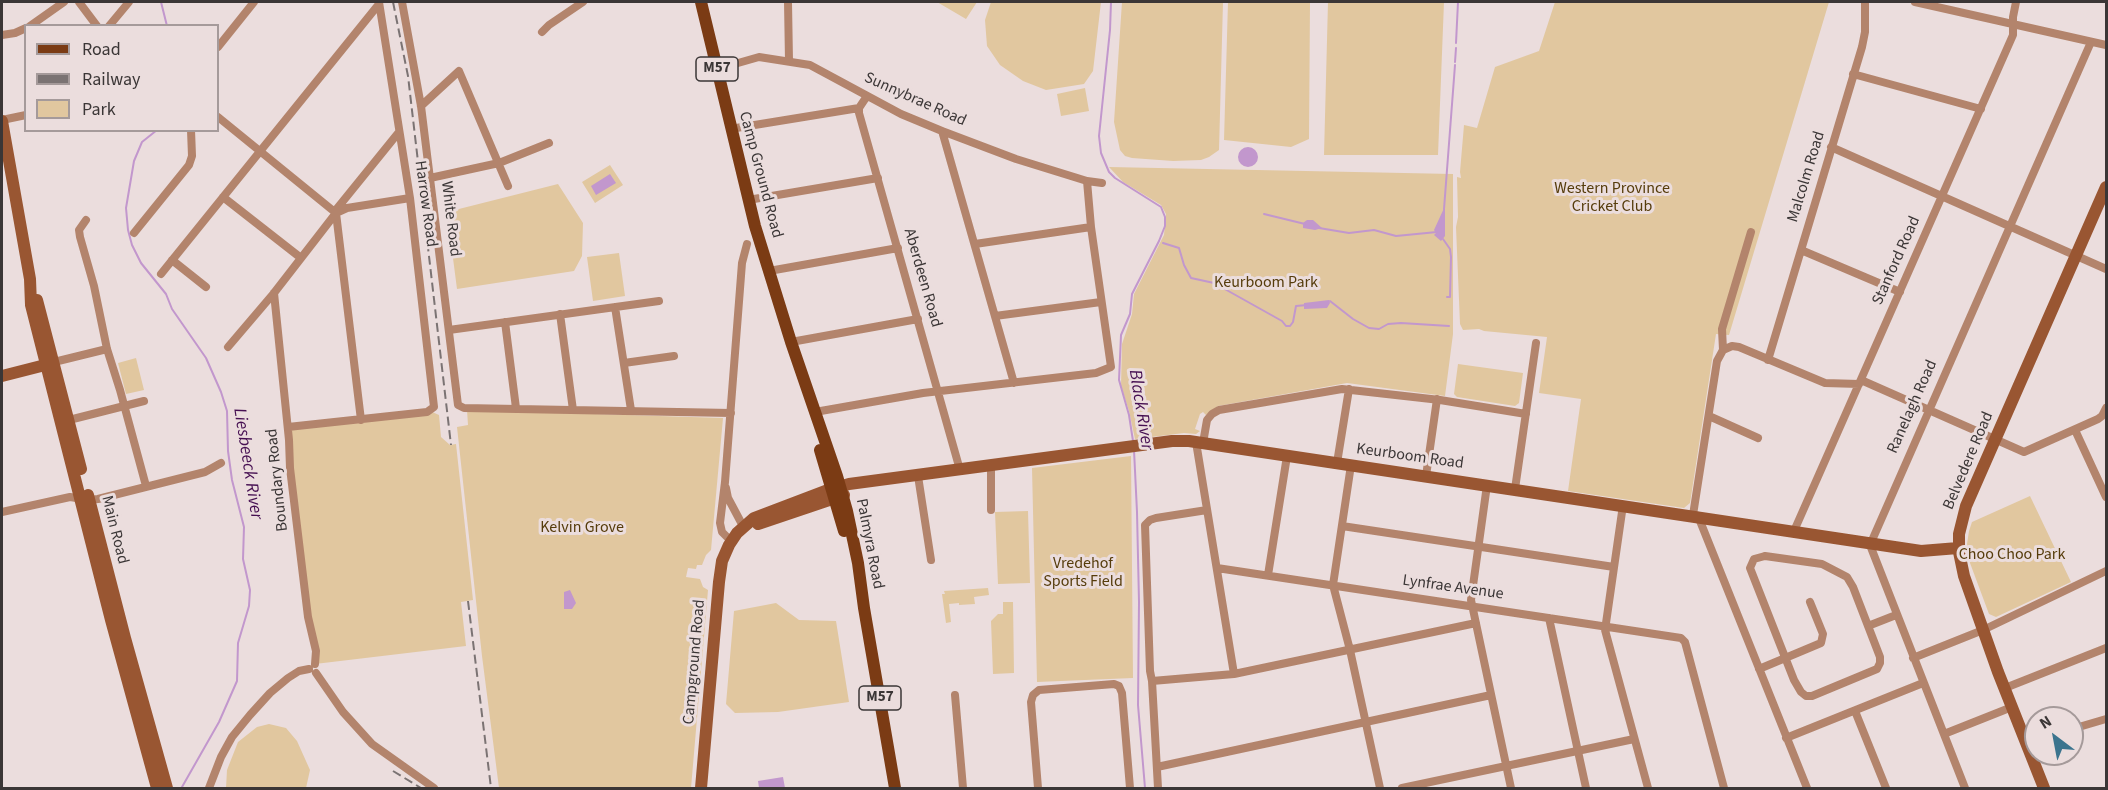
<!DOCTYPE html>
<style>
body{margin:0}
#map{position:relative;width:2108px;height:790px;overflow:hidden;background:#ebdddd;font-family:"Source Sans 3",sans-serif}
canvas{display:block}
.frame{position:absolute;inset:0;border:3px solid #3b3636;pointer-events:none}
.legend{position:absolute;left:24px;top:24px;width:195px;height:108px;box-sizing:border-box;background:#ebdddd;border:2px solid #a59a9a;margin:0;padding:8px 10px;list-style:none;font-size:18px;color:#3b3636}
.legend li{display:flex;align-items:center;gap:12px;height:30px}
.legend b{width:30px;border:2px solid #a59a9a}
.north{position:absolute;left:2024px;top:706px;width:60px;height:60px;box-sizing:border-box;background:#ebdddd;border:2px solid #a59a9a;border-radius:50%;rotate:328deg;font-size:16px;font-weight:700;line-height:24px;text-align:center;color:#3b3636}
.north::after{content:'';display:block;margin:auto;width:21px;height:27px;background:#3b748e;clip-path:polygon(50% 0,100% 100%,50% 72%,0 100%)}
</style>
<div id="map">
<canvas width="2108" height="790"></canvas>
<div class="frame"></div>
<ul class="legend">
<li><b style="height:8px;background:#7b3b14"></b>Road</li>
<li><b style="height:8px;background:#7b7373"></b>Railway</li>
<li><b style="height:16px;background:#e1c79f"></b>Park</li>
</ul>
<div class="north">N</div>
</div>
<script>
const g = document.querySelector('canvas').getContext('2d');
g.lineJoin = 'round';
function fillPath(path, color) { g.fillStyle = color; g.fill(path, 'evenodd'); }
const shape = rows => new Path2D(rows.map(r => 'M' + r).join(''));
function strokePath(path, color, width, dash) { g.strokeStyle = color; g.lineWidth = width; g.lineCap = dash ? 'butt' : 'round'; g.setLineDash(dash || []); g.stroke(path); }
function label(font, color, halo, rows, align = 'center') {
  g.font = font + ' "Source Sans 3",sans-serif'; g.lineWidth = 6; g.setLineDash([]); g.textBaseline = 'middle'; g.strokeStyle = halo; g.fillStyle = color; for (const [text, x, y, turn = 0] of rows) {
    g.save(); g.translate(x, y); g.rotate((+turn || 0) * Math.PI / 180); g.textAlign = isNaN(turn) ? turn : align; if (halo) g.strokeText(text, 0, 0); g.fillText(text, 0, 0); g.restore();
  }
}
const green = shape([
 [937,2,977,2,966,19],
 [991,2,1101,2,1093,71,1084,84,1046,90,1023,81,1000,65,987,46,985,20],
 [1122,2,1223,2,1219,150,1209,157,1201,160,1173,161,1132,158,1125,156,1120,150,1114,122],
 [1228,2,1310,2,1309,139,1291,147,1224,140],
 [1328,2,1444,2,1438,155,1324,155],
 [1555,2,1829,2,1729,335,1716,334,1690,503,1684,508,1568,491,1581,399,1539,393,1547,337,1484,331,1479,329,1463,330,1460,324,1456,227,1458,217,1457,177,1461,178,1460,172,1464,125,1477,128,1495,67,1539,51],
 [1085,88,1089,111,1061,116,1057,94],
 [610,165,623,185,595,203,582,182],
 [1109,167,1453,174,1453,334,1445,396,1347,383,1218,406,1206,415,1203,412,1200,414,1195,429,1200,431,1196,434,1184,433,1135,439,1129,411,1121,386,1122,344,1132,314,1134,294,1164,235,1166,214,1161,205,1123,182],
 [558,184,583,223,582,256,574,271,457,289,447,212],
 [619,253,625,296,593,301,587,257],
 [136,358,144,390,126,394,118,363],
 [1458,364,1523,373,1519,403,1515,406,1457,397,1454,394],
 [467,410,723,418,711,550,706,555,702,565,697,565,696,569,688,568,686,577,700,579,703,587,708,590,691,788,499,788,482,656,457,427,468,425],
 [430,411,439,415,441,437,450,445,456,444,473,600,461,602,466,646,315,664,288,427],
 [1131,456,1133,678,1037,682,1032,468],
 [2030,496,2071,582,1996,617,1989,614,1970,563,1967,544,1969,531,1972,522],
 [1028,511,1030,583,998,584,995,512],
 [988,588,989,595,974,597,975,604,959,605,959,603,949,604,951,622,946,623,942,594,945,594,944,591],
 [1003,602,1013,602,1014,673,993,674,991,621,998,614,1003,614],
 [776,603,799,620,836,621,849,702,778,712,735,713,726,704,734,611],
 [269,724,286,728,297,741,310,770,306,788,226,788,227,770,238,742,257,727]
]);
const water = shape([
 '1238 157a10 10 0 1 1 20 0a10 10 0 1 1-20 0Z',
 [610,174,616,183,596,195,591,186],
 [1445,206,1445,236,1441,241,1434,235,1436,233,1434,230],
 [1307,220,1313,220,1322,228,1315,230,1303,228,1303,223],
 [1329,300,1330,303,1327,308,1304,309,1304,303],
 [570,590,576,603,572,609,564,609,564,592],
 [783,777,785,788,759,788,758,781]
]);
const stream = shape([
 [161,2,167,26],
 [1111,2,1110,30,1099,136,1101,153,1109,172,1115,178,1161,207,1165,217,1165,226,1159,241,1132,294,1130,314,1121,335,1119,380,1129,415,1133,441],
 [1456,43,1458,2],
 [1455,62,1456,48],
 [157,130,142,142,134,161,126,208,128,230,132,245,141,263,166,294,172,309,206,358,221,392,227,411,228,451,232,480,244,527,243,559,250,590,249,606,238,643,237,681,219,722,182,787],
 [1444,209,1455,65],
 [1264,214,1305,224],
 [1319,228,1349,233,1374,230,1396,236,1437,232],
 [1443,239,1450,249,1451,257,1450,297,1447,297],
 [1163,243,1179,248,1184,265,1191,278,1214,283,1282,321,1286,326,1290,326,1293,322,1296,306,1307,305],
 [1330,301,1353,319,1369,328,1379,329,1388,324,1401,323,1449,326],
 [1134,450,1137,512,1139,602,1138,705,1145,788]
]);
const street = shape([
 [79,2,97,26],
 [402,2,421,106,458,405,464,408,731,413],
 [788,2,789,61],
 [1915,2,2106,45],
 [30,26,64,2],
 [109,26,129,2],
 [542,32,549,25,583,2],
 [2,35,15,33,26,28],
 [218,47,254,2],
 [717,69,759,57,810,65,901,114,942,131,1016,159,1087,181,1102,183],
 [1853,74,1981,109],
 [867,96,859,108,859,113,960,470],
 [421,106,459,71,508,186],
 [218,117,336,213,361,420],
 [2,120,26,115],
 [730,129,859,108],
 [942,131,1014,383],
 [1831,147,2106,269],
 [430,178,499,163,549,143],
 [223,197,301,258],
 [748,200,878,178],
 [335,211,399,132],
 [86,220,79,230,80,237,94,286,107,349,120,390,146,486],
 [134,233,189,165,192,156,191,130],
 [975,244,1091,227],
 [1801,250,1900,292],
 [172,260,206,287],
 [769,271,898,248],
 [161,274,379,4],
 [274,293,289,440,290,468,308,617,316,651,315,664],
 [615,307,631,410],
 [560,314,573,410],
 [995,316,1101,302],
 [505,322,516,408],
 [449,330,659,301],
 [791,342,918,319],
 [228,347,274,293,336,213,347,208,410,198],
 [1723,350,1732,346,1739,347,1825,383,1859,384],
 [1768,360,1862,47,1865,32,1865,2],
 [54,362,107,349],
 [624,363,674,356],
 [1861,380,2024,452,2098,419,2102,416,2106,408],
 [815,412,923,393,1096,373,1111,367,1091,227,1087,181],
 [1709,416,1758,438],
 [69,420,144,401],
 [288,427,427,412,434,407,410,198,379,2],
 [2075,430,2106,497],
 [1196,442,1234,674],
 [1203,443,1207,420,1212,414,1219,410,1342,389,1440,400,1526,414],
 [1337,463,1349,389],
 [1351,465,1333,585,1350,650,1380,788],
 [991,466,991,510],
 [918,476,931,560],
 [1426,476,1437,399],
 [1487,485,1471,600,1511,788],
 [726,488,728,498,744,528],
 [1515,489,1536,343],
 [1623,505,1605,630,1648,788],
 [2,512,70,497,89,500,98,499,205,472,221,463],
 [1693,515,1717,361,1723,350,1722,329,1751,232],
 [1698,516,1807,788],
 [1342,526,1614,567],
 [1794,531,2013,35,2013,17,2016,2],
 [731,541,722,532,720,523,725,482,742,263,747,244],
 [1765,556,1822,564,1847,577,1853,587,1880,657,1880,663,1877,669,1812,696,1806,696,1801,692,1794,680,1750,568,1754,559,1765,556],
 [1217,568,1681,638,1685,642,1724,788],
 [1268,575,1287,456],
 [1549,618,1586,788],
 [1868,626,1896,615],
 [1913,658,1983,630,2106,571],
 [1759,669,1821,643,1823,634,1810,602],
 [316,673,343,712,372,744,434,788],
 [1152,681,1234,674,1476,623],
 [2005,688,2106,648],
 [955,695,963,788],
 [1855,711,1886,788],
 [2072,729,2106,719],
 [1944,734,2012,707],
 [1786,738,1923,683],
 [1157,767,1491,695],
 [209,788,221,757,232,737,250,715,270,693,288,678,299,671,309,669],
 [1038,788,1031,702,1033,695,1039,690,1114,684,1119,686,1122,693,1130,788],
 [1158,788,1152,681,1150,671,1145,525,1150,520,1156,518,1207,510],
 [1402,788,1634,739],
 [1965,788,1870,545,2091,42]
]);
const secondary = shape([
 [2,121,30,279,31,305,111,620,157,788],
 [37,300,81,469],
 [2,376,53,363],
 [88,495,125,638,167,788],
 [758,524,844,495],
 [701,788,719,582,722,561,729,545,737,533,754,518,825,491,849,484,1172,441,1189,441,1921,551,1958,548],
 [2044,788,1998,672,1964,576,1959,552,1959,534,1966,506,2106,187]
]);
const primary = shape([
 [701,2,755,226,791,342,837,476,847,511,858,563,864,608,895,788],
 [820,450,844,531]
]);
const rail = shape([
 [393,2,408,76,451,445],
 [468,601,491,788],
 [393,771,421,788]
]);
const shields = [
 [717,69,42],
 [880,698,42]
];
const shieldNames = [
 ["M57",717,69],
 ["M57",880,698]
];
const streetNames = [
 ["Sunnybrae Road",915,100,24],
 ["Camp Ground Road",760,175,75],
 ["Malcolm Road",1807,177,-73],
 ["Harrow Road",425,204,82],
 ["White Road",450,219,83],
 ["Stanford Road",1897,261,-66],
 ["Aberdeen Road",922,278,74],
 ["Ranelagh Road",1913,407,-66],
 ["Keurboom Road",1410,457,8],
 ["Belvedere Road",1969,461,-67],
 ["Boundary Road",278,480,-96],
 ["Main Road",114,530,76],
 ["Palmyra Road",869,544,79],
 ["Lynfrae Avenue",1453,588,8],
 ["Campground Road",695,662,-85]
];
const parkNames = [
 ["Western Province",1612,189],
 ["Cricket Club",1612,207],
 ["Keurboom Park",1266,283],
 ["Kelvin Grove",582,528],
 ["Choo Choo Park",2012,555],
 ["Vredehof",1083,564],
 ["Sports Field",1083,582]
];
const waterNames = [
 ["Black River",1140,410,81],
 ["Liesbeeck River",247,464,81]
];
fillPath(green, '#e1c79f');
fillPath(water, '#c297cd');
strokePath(stream, '#c297cd', 2);
strokePath(street, '#b3846c', 8);
strokePath(secondary, '#995632', 12);
strokePath(primary, '#7b3b14', 12);
strokePath(rail, '#7b7373', 2, [9, 4.5]);
for (const [x, y, w] of shields) { const box = new Path2D(); box.roundRect(x - w / 2, y - 12, w, 24, 4.5); g.fillStyle = '#ebdddd'; g.fill(box); strokePath(box, '#3b3636', 1.5); }
label('bold 15px', '#3b3636', null, shieldNames);
label('16px', '#3b3636', '#ebdddd', streetNames);
label('16px', '#563c0b', '#ebdddd', parkNames);
label('italic 18px', '#461052', '#ebdddd', waterNames);
</script>
